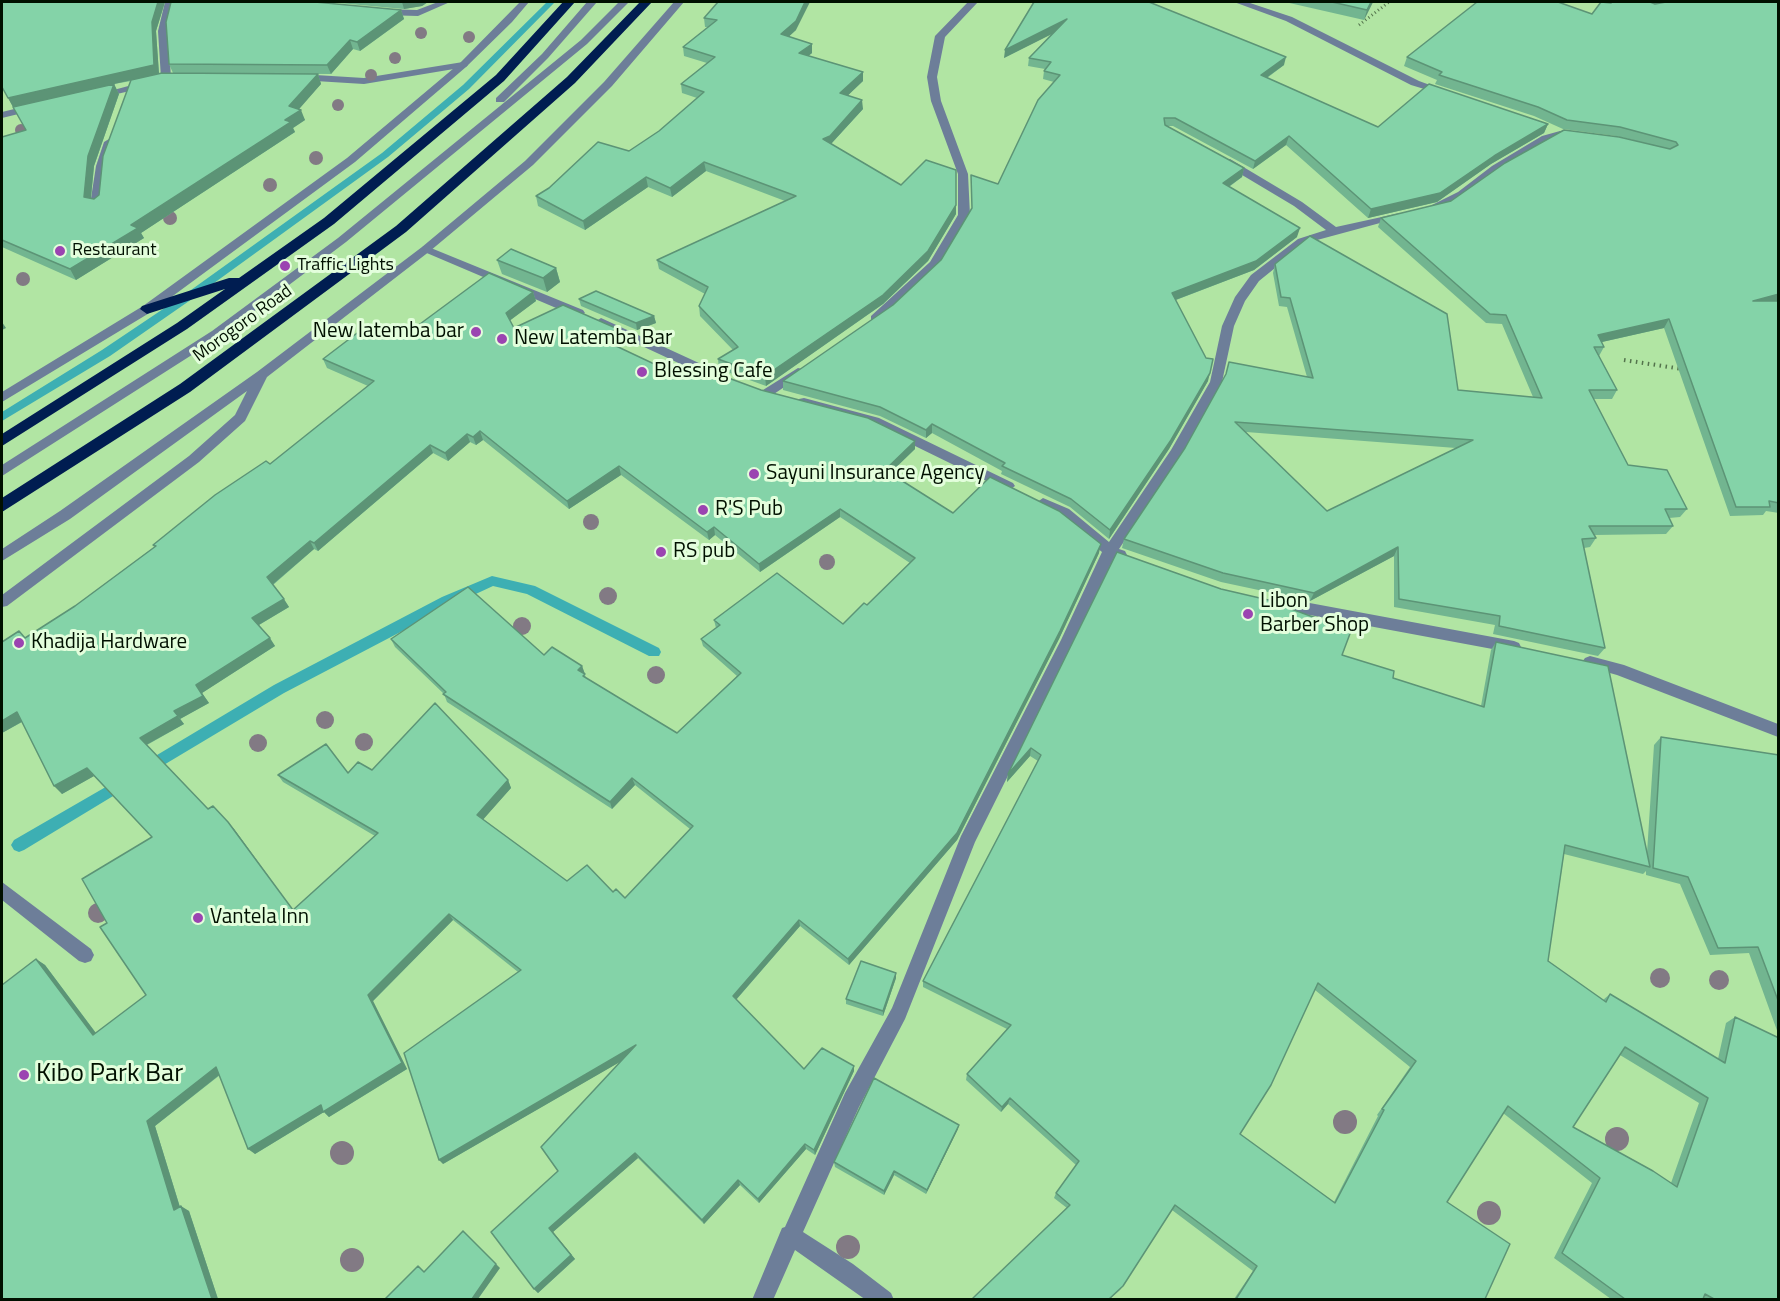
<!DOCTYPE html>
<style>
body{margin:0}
#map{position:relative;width:1780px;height:1301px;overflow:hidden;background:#b1e5a3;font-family:"Titillium Web",sans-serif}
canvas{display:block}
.frame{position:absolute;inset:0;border:3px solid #011000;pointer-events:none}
</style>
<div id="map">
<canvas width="1780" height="1301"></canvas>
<div class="frame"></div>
</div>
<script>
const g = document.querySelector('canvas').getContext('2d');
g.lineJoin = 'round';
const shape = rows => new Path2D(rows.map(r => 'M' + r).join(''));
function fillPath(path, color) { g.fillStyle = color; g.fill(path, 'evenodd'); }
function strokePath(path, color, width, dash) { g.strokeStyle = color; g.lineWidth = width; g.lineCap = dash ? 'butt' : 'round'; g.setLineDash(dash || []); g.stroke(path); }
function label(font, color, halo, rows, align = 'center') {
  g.font = font + ' "Titillium Web",sans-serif'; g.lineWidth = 6; g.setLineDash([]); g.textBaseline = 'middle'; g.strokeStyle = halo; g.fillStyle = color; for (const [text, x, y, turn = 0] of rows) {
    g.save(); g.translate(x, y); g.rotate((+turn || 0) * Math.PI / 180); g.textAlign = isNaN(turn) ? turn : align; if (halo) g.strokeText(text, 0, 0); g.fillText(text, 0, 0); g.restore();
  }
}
const stream = shape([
 [547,2,555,2,469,89,388,157,192,299,110,356,2,421,2,412,102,350,184,295,382,153,463,85,547,2],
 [492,576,535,586,659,648,661,652,659,656,649,656,527,594,493,586,452,605,284,693,152,772,147,774,142,772,140,768,142,764,274,685,442,597,492,576],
 [123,777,128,779,130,783,128,787,24,850,19,852,14,850,11,845,14,840,123,777]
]);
const pathFar1 = shape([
 [1359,25,1389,2]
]);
const path = shape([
 [1624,360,1682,369]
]);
const lane = shape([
 [520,2,529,2,512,22,466,67,355,162,151,312,2,402,2,392,143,306,347,158,460,63,520,2],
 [587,2,597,2,548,58,504,102,496,102,496,98,542,54,587,2],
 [619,2,629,2,587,44,346,242,220,337,2,476,2,465,212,331,338,238,581,40,619,2],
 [674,2,684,2,612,86,533,165,430,251,267,377,245,421,199,462,7,606,2,607,2,595,189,456,235,415,247,391,70,519,2,561,2,549,60,511,257,372,422,247,525,161,604,82,674,2]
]);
const street = shape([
 [165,2,175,2,168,31,171,78,166,81,161,78,158,31,165,2],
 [438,2,450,2,418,16,382,15,377,12,382,9,417,10,438,2],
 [968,2,978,2,945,37,937,77,941,101,968,174,970,215,939,267,879,322,871,322,871,316,930,262,958,215,958,174,931,101,927,77,935,36,968,2],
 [1234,2,1247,2,1292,17,1419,81,1449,92,1444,95,1411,85,1286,21,1234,2],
 [463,62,468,65,466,67,364,84,299,80,294,77,299,74,364,78,463,62],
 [147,81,151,82,151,86,100,98,95,95,147,81],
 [35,104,39,105,39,109,2,118,2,112,35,104],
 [1560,131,1580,136,1575,139,1560,137,1550,140,1500,170,1466,196,1436,210,1428,210,1426,208,1458,192,1492,166,1542,136,1560,131],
 [109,139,114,142,106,166,102,205,96,208,90,205,96,166,104,142,109,139],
 [1222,159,1230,159,1302,202,1336,227,1400,213,1406,216,1306,243,1259,281,1245,301,1234,326,1222,382,1181,456,1119,549,1125,551,1127,555,1125,559,1114,558,1075,641,975,842,905,1019,859,1107,803,1232,853,1264,891,1293,894,1300,866,1300,795,1250,773,1300,752,1300,782,1228,785,1227,845,1093,892,1008,961,836,1061,640,1102,552,1059,517,1038,507,1036,503,1043,498,1069,509,1109,542,1171,450,1210,382,1222,326,1235,297,1251,275,1298,239,1326,230,1294,206,1222,163,1222,159],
 [426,246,583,310,585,313,579,317,575,316,422,251,422,247,426,246],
 [601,318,725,375,727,378,721,382,717,381,597,325,595,322,601,318],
 [798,368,802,369,802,375,771,396,763,396,763,390,798,368],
 [804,398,879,418,1013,483,1015,486,1008,491,1003,489,870,424,799,405,799,399,804,398],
 [1272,596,1514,641,1519,643,1521,647,1519,651,1514,653,1272,608,1265,602,1272,596],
 [1590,656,1624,665,1778,724,1778,737,1617,675,1585,666,1582,662,1585,658,1590,656],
 [2,882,91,949,94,955,91,961,85,963,79,961,2,900,2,882]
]);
const highway = shape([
 [563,2,575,2,504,81,334,224,187,329,2,446,2,434,177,323,225,289,147,314,140,309,142,306,229,278,239,278,324,218,496,75,563,2],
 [640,2,652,2,575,83,406,232,190,392,2,512,2,498,180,384,396,226,567,77,640,2]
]);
const trees = [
 [421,33,6],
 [469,37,6],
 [395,58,6],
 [371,75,6],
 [338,105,6],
 [21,130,6],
 [316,158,7],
 [270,185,7],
 [170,218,7],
 [23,279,7],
 [591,522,8],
 [827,562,8],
 [608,596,9],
 [522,626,9],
 [656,675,9],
 [325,720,9],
 [364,742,9],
 [258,743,9],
 [98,913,10],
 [1660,978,10],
 [1719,980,10],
 [1345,1122,12],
 [1617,1139,12],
 [342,1153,12],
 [1489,1213,12],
 [848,1247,12],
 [352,1260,12]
];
const wall = shape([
 [2,2,165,2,156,31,159,74,318,74,321,84,298,109,305,120,293,128,295,132,141,233,144,238,76,280,2,247,2,137,26,130,2,87],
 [131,81,99,195,94,199,91,198,94,166,119,94,114,84],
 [328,2,428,2,422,6,404,9],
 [1030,2,1149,2,1284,65,1267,78,1378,127,1548,124,1544,133,1491,164,1437,202,1368,218,1286,145,1253,169,1173,126,1166,126,1244,168,1242,177,1229,187,1297,237,1254,270,1176,300,1208,381,1169,449,1109,539,1070,507,1001,474,1002,471,932,433,926,438,880,416,783,390,783,381,893,305,941,260,972,209,971,175,998,184,1054,82,1043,79,1044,71,1045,69,1028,66,1029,58,1051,34,1004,58,1033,3],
 [1285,2,1373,2,1364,20],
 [1612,2,1779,2,1779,513,1766,511,1763,515,1730,516,1664,328,1602,342,1604,347,1599,356,1617,390,1612,399,1593,399,1628,465,1687,509,1680,517,1669,518,1673,526,1666,534,1594,535,1596,538,1590,547,1584,548,1605,648,1598,656,1493,634,1495,625,1394,607,1394,556,1310,601,1221,582,1122,548,1124,539,1185,448,1226,375,1307,377,1287,307,1279,306,1273,273,1275,264,1458,390,1533,397,1502,324,1486,323,1378,227,1381,218,1451,201,1633,140,1616,136,1563,129,1534,116,1435,84,1437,80,1404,66,1407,57,1592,14,1611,3],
 [1246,432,1456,448,1327,511],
 [401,10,404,19,360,51,353,49,331,74,173,73,169,64],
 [704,18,796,30,789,36,812,53,808,56,863,81,848,95,863,109,831,144,901,185,956,214,928,261,883,304,766,386,719,369,718,359,733,350,700,316,699,306,705,294,659,269,657,260,785,201,706,171,672,197,648,187,585,230,538,206,536,196,629,151,659,131,697,98,682,93,681,84,707,63,684,56,683,47,708,27,705,27],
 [497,260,556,268,560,282,547,292,502,274],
 [533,292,536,301,510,320,514,328,618,329,620,337,608,342,686,379,915,449,890,473,953,513,1099,553,1059,639,957,840,849,965,800,926,736,1000,804,1069,854,1066,854,1071,815,1155,806,1149,759,1203,740,1185,704,1224,638,1158,553,1232,575,1259,538,1293,534,1289,558,1171,621,1061,443,1164,518,972,453,920,373,1001,407,1069,329,1117,324,1112,255,1154,220,1075,155,1126,180,1207,189,1211,218,1299,36,959,45,965,96,1033,146,995,107,923,152,837,94,776,62,794,22,722,2,733,2,642,25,638,75,606,154,547,153,545,270,464,368,386,327,368,323,359,401,338],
 [483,440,569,509,621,475,709,540,715,535,760,572,840,517,910,563,867,605,843,624,714,620,716,628,701,639,703,646,737,676,677,733,586,678,582,666,544,655,391,639,395,647,444,694,447,702,612,809,635,785,690,829,625,898,613,892,567,881,483,819,511,788,508,780,372,770,348,773,278,775,283,782,375,836,293,910,234,829,208,809,147,745,184,724,180,719,209,703,202,693,275,646,259,625,289,607,273,585,314,549,318,551,433,453,448,461,470,442,476,445],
 [579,299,654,316,656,323,637,330,581,306],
 [1117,552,1221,589,1289,608,1342,655,1393,678,1481,706,1491,650,1496,642,1647,853,1654,745,1661,737,1779,755,1779,1036,1749,953,1710,955,1680,884,1646,875,1646,871,1643,874,1564,854,1548,961,1603,1000,1610,994,1718,1059,1726,1023,1735,1017,1779,1299,1611,1299,1554,1258,1592,1183,1503,1113,1447,1202,1485,1299,1234,1299,1253,1271,1172,1210,1120,1290,1110,1299,973,1299,1067,1208,1054,1198,1056,1193,1076,1165,1008,1104,1001,1112,966,1080,967,1074,1007,1029,923,987,923,981,1038,761,1030,756,1007,782,1008,774],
 [1315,990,1410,1067,1377,1115,1378,1116,1334,1202,1240,1134],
 [1620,1055,1699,1103,1671,1183,1573,1127],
 [896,973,896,978,883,1016,846,1004,846,999],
 [958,1129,926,1194,894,1175,884,1195,835,1167,834,1162]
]);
const shadedWall = shape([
 [158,2,165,2,156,31,159,74,114,84,119,94,94,166,90,207,84,197,13,107,8,98,152,22],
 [402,2,428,2,422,6,404,9],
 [805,2,810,2,796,30,782,43,781,34],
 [1371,2,1373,2,1364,20,1367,10],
 [401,10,404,19,360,51,357,42],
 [1067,19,1066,27,1004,58,1005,50],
 [350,40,353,49,331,74,327,65],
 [812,44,812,53,800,63,799,53],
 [1286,57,1284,65,1259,83,1261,75],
 [863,72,863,81,840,103,840,93],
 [318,74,321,84,294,115,301,110,305,120,293,128,295,132,141,233,144,238,76,280,70,269,131,225,285,120,289,106],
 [862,100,863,109,830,145,823,139],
 [1548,124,1544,133,1491,164,1437,202,1368,218,1371,209,1494,156],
 [1289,136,1286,145,1253,169,1255,161],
 [704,162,706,171,672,197,670,188],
 [1244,168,1242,177,1221,192,1223,183],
 [646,177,648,187,585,230,583,221],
 [956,205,956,214,928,261,883,304,766,386,765,376],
 [1300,228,1297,237,1254,270,1170,302,1172,293],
 [556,268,560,282,547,292,543,278],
 [533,292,536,301,508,322,506,313],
 [1779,294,1779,301,1753,301],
 [654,316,656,323,637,330,636,323],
 [1669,319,1664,328,1593,344,1598,335],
 [2,322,6,328,2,330],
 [618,329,620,337,599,345,597,337],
 [1210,373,1208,381,1169,449,1109,539,1110,530],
 [932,424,932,433,926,438,926,430],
 [480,431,483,440,476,445,473,437],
 [467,434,470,442,448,461,445,453],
 [915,441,915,449,885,478,885,470],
 [430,445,433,453,318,551,314,543],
 [619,466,621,475,569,509,567,501],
 [840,509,840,517,760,572,759,564],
 [714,527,715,535,709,540,707,532],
 [310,541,314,549,272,585,267,577],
 [1101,544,1099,553,1059,639,957,840,849,965,848,959],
 [1398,547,1394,556,1310,601,1314,593],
 [284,599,289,607,257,626,252,618],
 [270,638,275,646,202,693,209,703,180,719,174,711,196,685],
 [582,666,585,674,581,678,578,670],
 [17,712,25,720,2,733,2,721],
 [178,716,184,724,146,745,140,738],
 [1031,748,1030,756,1007,782,1008,774],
 [87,768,94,776,62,794,54,786],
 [632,778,635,785,612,809,610,802],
 [508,780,511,788,481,822,477,815],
 [228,822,234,829,298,917,293,910],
 [449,914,453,920,373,1001,407,1069,329,1117,324,1112,255,1154,248,1149,368,995],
 [799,920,800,926,734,1002,733,996],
 [36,959,45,965,101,1040,93,1035],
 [896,973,896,978,883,1016,883,1011],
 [636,1045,639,1051,443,1164,439,1160],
 [854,1066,854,1071,815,1155,814,1150],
 [216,1067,223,1072,155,1126,182,1214,174,1210,147,1121],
 [1010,1098,1008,1104,1001,1112,1002,1107],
 [959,1125,958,1129,926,1194,927,1190],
 [805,1144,806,1149,759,1203,758,1199],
 [635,1153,638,1158,553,1232,575,1259,538,1293,534,1289,549,1228],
 [894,1171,894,1175,884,1195,884,1191],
 [738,1180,740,1185,704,1224,702,1220],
 [181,1206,189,1211,218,1299,212,1299],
 [463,1231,500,1268,478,1299,472,1299]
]);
const building = shape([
 [2,2,158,2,152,22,154,65,8,98,2,87,2,2],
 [171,2,315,2,401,10,357,42,350,40,327,65,169,64,166,22,171,2],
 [718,2,805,2,796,21,781,34,812,44,799,53,863,72,840,93,862,100,830,136,823,139,901,185,926,160,956,170,956,205,928,251,883,295,765,376,718,359,738,347,699,306,708,287,657,260,796,196,704,162,670,188,646,177,583,221,536,196,549,188,598,142,629,151,659,131,704,92,681,84,715,57,683,47,717,20,704,18,718,2],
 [1034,2,1149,2,1286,57,1261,75,1378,127,1429,84,1548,124,1494,156,1440,193,1371,209,1289,136,1255,161,1175,118,1164,118,1165,125,1244,168,1223,183,1300,228,1256,261,1172,293,1206,358,1213,359,1210,373,1171,440,1110,530,1071,499,1002,466,1005,463,932,424,926,430,880,407,783,381,893,305,941,260,972,208,971,175,998,184,1038,100,1060,75,1044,71,1051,62,1029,58,1067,19,1005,50,1034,2],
 [1332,2,1371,2,1367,10,1332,2],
 [1477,2,1558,2,1592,14,1601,2,1611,3,1612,2,1650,2,1655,4,1666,2,1779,2,1779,294,1753,301,1779,301,1779,503,1769,501,1770,507,1736,507,1669,319,1598,335,1604,347,1594,347,1617,390,1589,390,1628,465,1667,470,1687,509,1665,509,1673,526,1589,526,1596,538,1582,539,1605,648,1499,626,1500,616,1399,599,1398,547,1314,593,1223,573,1124,539,1185,448,1226,374,1229,362,1313,378,1290,298,1281,297,1275,264,1310,236,1447,314,1458,390,1542,398,1506,315,1490,314,1381,218,1451,201,1505,163,1564,130,1619,137,1670,149,1678,145,1676,142,1620,127,1567,120,1538,107,1439,75,1442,72,1407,57,1477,2],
 [1235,422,1473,440,1327,511,1235,422],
 [162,73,318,74,289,106,301,110,285,120,291,122,131,225,138,228,70,269,2,240,2,137,26,130,13,107,114,84,88,156,84,197,94,199,99,195,103,156,131,80,162,73],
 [511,249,556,268,543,278,497,260,511,249],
 [489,273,533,292,506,313,514,328,563,305,618,329,597,337,686,379,704,369,761,390,868,418,915,441,885,470,953,513,990,477,1059,511,1101,544,1060,631,957,833,848,959,799,920,733,996,804,1069,822,1048,854,1066,814,1150,805,1144,758,1199,738,1180,702,1220,635,1153,549,1228,571,1255,534,1289,491,1232,558,1171,541,1147,636,1045,439,1160,404,1053,521,970,449,914,368,995,402,1063,323,1112,321,1105,248,1149,216,1067,147,1121,174,1210,181,1206,212,1299,2,1299,2,985,36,959,93,1035,146,995,100,927,107,923,82,879,152,837,87,768,54,786,17,712,2,721,2,642,19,631,25,638,75,606,156,546,153,545,215,495,266,461,270,464,374,381,323,359,369,324,401,338,489,273],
 [480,431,567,501,619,466,707,532,714,527,759,564,840,509,915,558,867,605,864,603,843,624,777,573,714,620,720,625,701,639,741,673,677,733,583,676,585,674,578,670,582,666,552,647,544,655,468,587,391,639,446,692,443,694,610,802,632,778,693,826,625,898,616,889,613,892,587,865,567,881,477,815,508,780,435,703,372,770,358,762,348,773,326,744,278,775,378,833,293,910,228,822,213,806,208,809,140,738,178,716,174,711,203,696,196,685,270,638,252,618,284,599,267,577,310,541,314,543,430,445,445,453,467,434,473,437,480,431],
 [596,291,654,316,636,323,579,299,596,291],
 [1117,552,1221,589,1290,605,1286,607,1351,631,1342,655,1394,671,1393,678,1484,707,1496,642,1608,666,1650,867,1565,845,1548,961,1606,1002,1610,994,1725,1063,1735,1017,1779,1038,1779,1299,1714,1299,1705,1294,1703,1299,1625,1299,1562,1253,1600,1178,1508,1106,1447,1202,1510,1244,1485,1299,1236,1299,1257,1266,1175,1205,1123,1286,1109,1299,974,1299,973,1298,1070,1205,1056,1193,1079,1161,1010,1098,1002,1107,967,1074,1011,1025,923,981,1041,755,1031,748,1008,774,1117,552],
 [1318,983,1416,1061,1382,1109,1384,1110,1335,1203,1240,1134,1271,1085,1318,983],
 [1625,1047,1708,1098,1677,1187,1653,1171,1573,1127,1625,1047],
 [1661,737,1779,755,1779,1003,1758,947,1718,948,1688,877,1653,868,1661,737],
 [861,961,896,973,883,1011,846,999,861,961],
 [874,1078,959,1125,927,1190,894,1171,884,1191,834,1162,874,1078],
 [463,1231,496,1264,472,1299,385,1299,418,1266,424,1272,463,1231]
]);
const markers = [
 [60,251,6,"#9b44b1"],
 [285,266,6,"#9b44b1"],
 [476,332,6,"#9b44b1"],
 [502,339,6,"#9b44b1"],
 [642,372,6,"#9b44b1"],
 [754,474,6,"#9b44b1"],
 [703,510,6,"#9b44b1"],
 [661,552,6,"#9b44b1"],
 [1248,614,6,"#9b44b1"],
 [19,643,6,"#9b44b1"],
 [198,918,6,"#9b44b1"],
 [24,1075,6,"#9b44b1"]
];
const farPoinames = [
 ["Restaurant",72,251],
 ["Traffic Lights",297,266]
];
const farStreetnames = [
 ["Morogoro Road",243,324,-36]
];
const poiNames = [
 ["New latemba bar",464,332,"right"],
 ["New Latemba Bar",514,339],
 ["Blessing Cafe",654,372],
 ["Sayuni Insurance Agency",766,474],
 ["R'S Pub",715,510],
 ["RS pub",673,552],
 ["Libon",1260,602],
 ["Barber Shop",1260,626],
 ["Khadija Hardware",31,643],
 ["Vantela Inn",210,918]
];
const nearPoinames = [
 ["Kibo Park Bar",36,1075]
];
fillPath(stream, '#3dafb3');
strokePath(pathFar1, '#53734c', 3, [1, 3]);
strokePath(path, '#53734c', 4, [1.5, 4.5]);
fillPath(lane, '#6d7e99');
fillPath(street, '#6d7e99');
fillPath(highway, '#001d51');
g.fillStyle = '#827a84';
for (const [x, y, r] of trees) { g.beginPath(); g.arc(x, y, r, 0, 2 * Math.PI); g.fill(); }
fillPath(wall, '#72b590');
fillPath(shadedWall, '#5c9476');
fillPath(building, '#84d3a8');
strokePath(building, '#5c9476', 1.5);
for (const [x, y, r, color] of markers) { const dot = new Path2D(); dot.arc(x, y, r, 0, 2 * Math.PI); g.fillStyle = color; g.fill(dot); strokePath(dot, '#e3fedc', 2); }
label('18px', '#011000', '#e3fedc', farPoinames, 'left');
label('18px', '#011000', '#e3fedc', farStreetnames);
label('21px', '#011000', '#e3fedc', poiNames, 'left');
label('26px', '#011000', '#e3fedc', nearPoinames, 'left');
</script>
